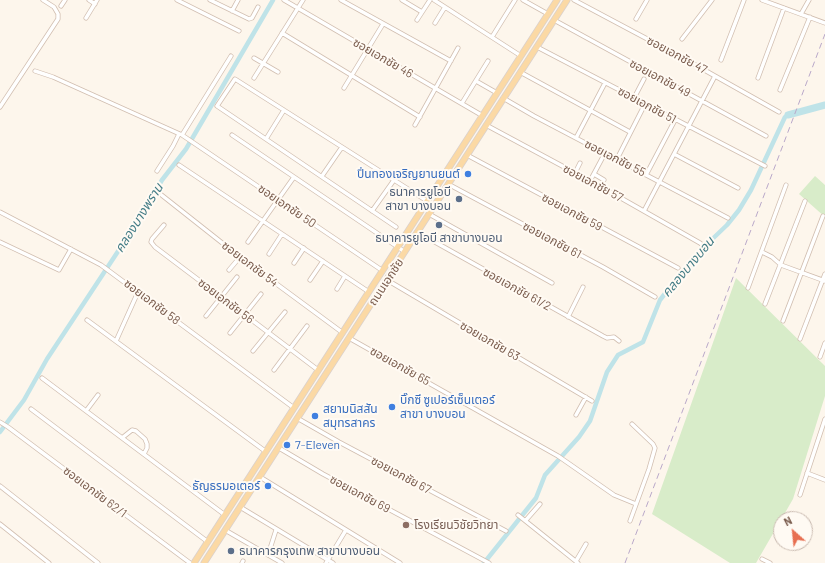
<!DOCTYPE html>
<meta charset="utf-8">
<style>
body{margin:0}
#map{position:relative;width:825px;height:563px;overflow:hidden;background:#fdf6ec;font-family:Barlow,sans-serif}
canvas{display:block}
.north{position:absolute;left:773px;top:511px;width:40px;height:40px;box-sizing:border-box;background:#fffaf3;border:1px solid #cabbb1;border-radius:50%;rotate:333deg;font-size:11px;font-weight:700;line-height:16px;text-align:center;color:#7a5c4d}
.north::after{content:'';display:block;margin:auto;width:14px;height:18px;background:#e76f51;clip-path:polygon(50% 0,100% 100%,50% 72%,0 100%)}
</style>
<div id="map">
<canvas width="825" height="563"></canvas>
<div class="north">N</div>
</div>
<script>
const g = document.querySelector('canvas').getContext('2d');
g.lineJoin = 'round';
function fillPath(path, color) { g.fillStyle = color; g.fill(path, 'evenodd'); }
const shape = rows => new Path2D(rows.map(r => 'M' + r).join(''));
function strokePath(path, color, width, dash) { g.strokeStyle = color; g.lineWidth = width; g.lineCap = dash ? 'butt' : 'round'; g.setLineDash(dash || []); g.stroke(path); }
function label(font, color, halo, rows, align = 'center') {
  g.font = font + ' Barlow,"Noto Sans Thai",sans-serif'; g.lineWidth = 4; g.setLineDash([]); g.textBaseline = 'middle'; g.strokeStyle = halo; g.fillStyle = color; for (const [text, x, y, turn = 0] of rows) {
    g.save(); g.translate(x, y); g.rotate((+turn || 0) * Math.PI / 180); g.textAlign = isNaN(turn) ? turn : align; if (halo) g.strokeText(text, 0, 0); g.fillText(text, 0, 0); g.restore();
  }
}
const green = shape([
 [815,176,825,185,825,217,799,194],
 [736,278,825,366,825,396,793,499,756,563,730,563,652,514]
]);
const canal = shape([
 [0,432,24,400,47,359,140,218,162,180,186,149,273,0],
 [484,563,536,498,545,475,579,437,590,421,607,372,618,355,643,342,660,300,667,291,689,269,703,248,727,225,739,210,751,190,785,117,788,115]
]);
const river = shape([
 [788,115,825,105]
]);
const minor = shape([
 [89,0,95,4],
 [177,0,239,31],
 [210,0,249,19,252,18,258,7],
 [284,0,483,116],
 [341,0,451,61],
 [402,0,422,12],
 [434,0,521,56],
 [523,0,548,14],
 [574,0,683,58,779,112],
 [762,0,825,23],
 [61,6,65,0],
 [232,11,238,0],
 [801,14,809,0],
 [86,18,97,0],
 [636,19,647,0],
 [417,20,430,0],
 [554,20,766,136],
 [435,23,445,7],
 [282,33,420,117],
 [492,37,515,0],
 [682,39,712,0],
 [537,47,765,166],
 [254,58,278,72],
 [721,60,744,0],
 [35,71,53,77,182,135,383,271],
 [520,72,630,132],
 [254,78,303,0],
 [758,78,784,8],
 [476,81,497,93],
 [344,88,383,24],
 [780,90,810,17],
 [503,98,534,116,728,218],
 [634,98,644,79],
 [462,103,488,61],
 [0,107,58,19,58,14,54,7,43,0],
 [415,125,458,48],
 [486,125,605,189,700,243,707,249],
 [182,135,231,56],
 [232,135,405,252],
 [576,138,605,83],
 [266,139,284,110],
 [674,154,738,188],
 [467,155,678,268],
 [617,159,645,104],
 [179,165,369,292],
 [157,171,173,146,179,134],
 [575,173,580,163],
 [594,174,604,180],
 [646,175,675,120],
 [322,176,342,147],
 [590,181,605,153],
 [448,184,603,267,655,297],
 [159,193,240,257,343,333],
 [372,211,394,180],
 [644,211,715,76],
 [0,212,101,265,294,408],
 [429,214,552,283],
 [164,225,152,239,151,242,155,247,318,370],
 [396,227,217,106,235,79,427,201],
 [417,232,603,336,607,338,614,337,619,341],
 [0,242,59,270,71,249],
 [248,242,294,177],
 [762,252,772,257,781,265,825,281],
 [269,254,282,234],
 [294,263,304,248],
 [229,270,240,257],
 [310,280,323,261],
 [387,280,592,401],
 [748,288,786,185],
 [337,289,345,276],
 [765,304,805,201],
 [206,316,237,277],
 [568,317,583,287],
 [87,320,265,451],
 [783,321,823,216],
 [230,333,261,294],
 [349,338,558,456,614,495,636,504],
 [800,339,825,274],
 [116,341,138,292],
 [253,351,285,312],
 [820,357,825,343],
 [274,370,307,326],
 [42,378,225,515],
 [31,409,208,542],
 [86,411,98,395],
 [576,415,586,397],
 [297,418,339,442,506,531],
 [0,422,8,427,190,563],
 [122,438,132,430,136,431,145,439,147,444,147,448,144,454],
 [279,448,323,474,489,563],
 [807,473,825,480],
 [260,477,400,563],
 [0,486,98,563],
 [800,495,825,419],
 [240,507,333,563],
 [518,515,578,563],
 [526,520,540,504],
 [630,521,649,469,655,448,653,444,632,424],
 [0,524,49,563],
 [225,530,282,563],
 [268,555,276,530],
 [762,559,770,563],
 [576,561,586,544],
 [242,563,243,561],
 [326,563,346,530]
]);
const primary = shape([
 [194,563,557,0],
 [204,563,567,0]
]);
const rail = shape([
 [625,563,825,34]
]);
const markers = [
 [468,174,4,"#3f7fe0"],
 [459,199,4,"#5c6f8a"],
 [439,225,4,"#5c6f8a"],
 [392,407,4,"#3f7fe0"],
 [315,416,4,"#3f7fe0"],
 [287,445,4,"#3f7fe0"],
 [268,486,4,"#3f7fe0"],
 [406,525,4,"#8d6e63"],
 [231,551,4,"#5c6f8a"]
];
const streetNames = [
 ["ซอยเอกชัย 47",677,55,28],
 ["ซอยเอกชัย 46",383,58,30],
 ["ซอยเอกชัย 49",660,78,28],
 ["ซอยเอกชัย 51",647,105,28],
 ["ซอยเอกชัย 55",615,158,27],
 ["ซอยเอกชัย 57",593,183,28],
 ["ซอยเอกชัย 50",287,206,34],
 ["ซอยเอกชัย 59",572,212,28],
 ["ซอยเอกชัย 61",552,240,28],
 ["ซอยเอกชัย 54",250,264,37],
 ["ถนนเอกชัย",386,282,-57],
 ["ซอยเอกชัย 61/2",517,289,29],
 ["ซอยเอกชัย 56",226,301,37],
 ["ซอยเอกชัย 58",152,302,37],
 ["ซอยเอกชัย 63",490,341,30],
 ["ซอยเอกชัย 65",400,366,29],
 ["ซอยเอกชัย 67",401,475,28],
 ["ซอยเอกชัย 62/1",95,492,37],
 ["ซอยเอกชัย 69",360,494,28]
];
const shopNames = [
 ["ปิ่นทองเจริญยานยนต์",460,174,"right"],
 ["บิ๊กซี ซูเปอร์เซ็นเตอร์",400,400],
 ["สาขา บางบอน",400,414],
 ["สยามนิสสัน",323,409],
 ["สมุทรสาคร",323,423],
 ["7-Eleven",295,445],
 ["ธัญธรมอเตอร์",260,486,"right"]
];
const serviceNames = [
 ["ธนาคารยูโอบี",451,192],
 ["สาขา บางบอน",451,206],
 ["ธนาคารยูโอบี สาขาบางบอน",439,238,"center"],
 ["ธนาคารกรุงเทพ สาขาบางบอน",239,551,"left"]
];
const educationNames = [
 ["โรงเรียนวิชัยวิทยา",414,525]
];
const waterNames = [
 ["คลองบางพราน",139,218,-58],
 ["คลองบางบอน",688,267,-50]
];
fillPath(green, '#d8ecc9');
strokePath(canal, '#bfe3e8', 4.5);
strokePath(river, '#bfe3e8', 7);
strokePath(minor, '#d1beb0', 5);
strokePath(primary, '#dad1cd', 7);
strokePath(minor, '#fff', 3.5);
strokePath(primary, '#fbd9a5', 5.5);
strokePath(rail, '#b9a8c9', 1, [6, 4]);
for (const [x, y, r, color] of markers) { const dot = new Path2D(); dot.arc(x, y, r, 0, 2 * Math.PI); g.fillStyle = color; g.fill(dot); strokePath(dot, '#fffaf3', 1.5); }
label('12px', '#7a5c4d', '#fffaf3', streetNames);
label('12px', '#366cbe', '#fffaf3', shopNames, 'left');
label('12px', '#4e5e75', '#fffaf3', serviceNames, 'right');
label('12px', '#785e54', '#fffaf3', educationNames, 'left');
label('italic 13px', '#437c86', '#fffaf3', waterNames);
</script>
